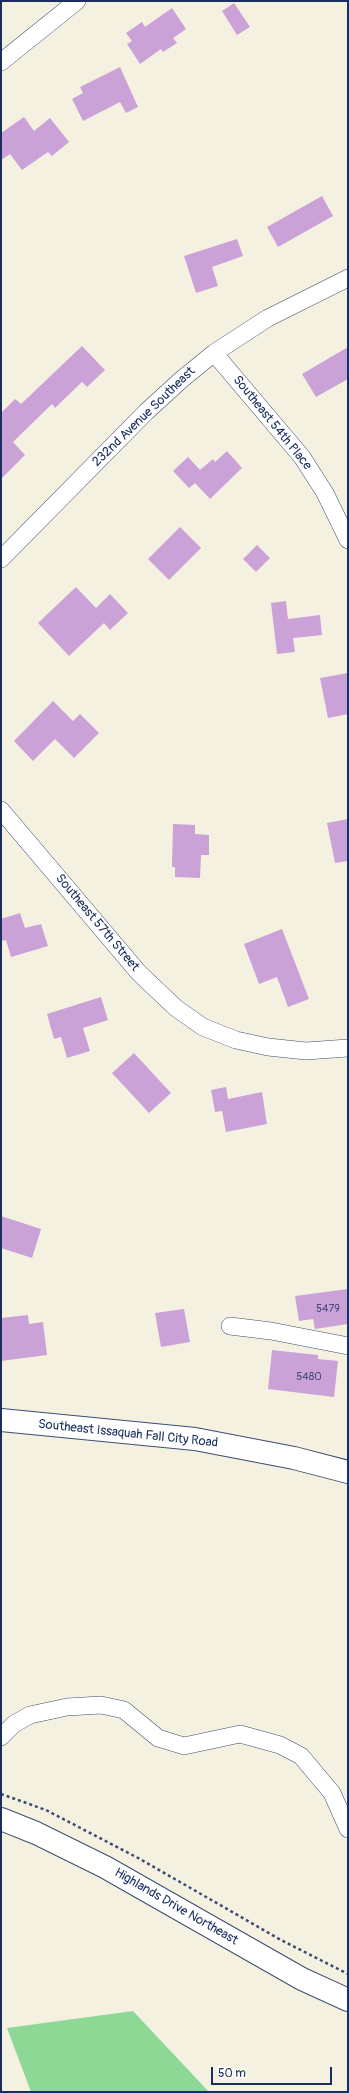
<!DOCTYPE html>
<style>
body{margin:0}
#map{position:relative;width:349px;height:2093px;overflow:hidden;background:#f5f1e1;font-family:Pangolin,sans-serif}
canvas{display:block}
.frame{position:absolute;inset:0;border:2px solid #1b2f5e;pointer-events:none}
.scale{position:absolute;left:211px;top:2067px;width:121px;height:18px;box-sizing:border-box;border:2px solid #1b2f5e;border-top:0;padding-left:5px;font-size:12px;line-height:14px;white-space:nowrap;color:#1b2f5e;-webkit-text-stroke:3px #fff;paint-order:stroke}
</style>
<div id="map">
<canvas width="349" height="2093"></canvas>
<div class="frame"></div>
<div class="scale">50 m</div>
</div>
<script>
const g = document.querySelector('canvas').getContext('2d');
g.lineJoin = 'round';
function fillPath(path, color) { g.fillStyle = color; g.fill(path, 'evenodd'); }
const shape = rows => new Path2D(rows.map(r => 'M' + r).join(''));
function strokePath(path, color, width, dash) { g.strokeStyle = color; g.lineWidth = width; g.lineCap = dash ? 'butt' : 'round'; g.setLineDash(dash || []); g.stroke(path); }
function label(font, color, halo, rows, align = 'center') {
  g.font = font + ' Pangolin,sans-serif'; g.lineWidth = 3.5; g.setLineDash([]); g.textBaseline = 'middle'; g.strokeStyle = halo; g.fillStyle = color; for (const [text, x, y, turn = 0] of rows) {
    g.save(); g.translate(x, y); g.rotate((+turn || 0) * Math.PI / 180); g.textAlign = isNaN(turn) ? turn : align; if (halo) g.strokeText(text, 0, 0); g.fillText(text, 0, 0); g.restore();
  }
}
const green = shape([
 [133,2011,209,2092,31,2092,7,2028]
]);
const building = shape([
 [234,3,250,27,237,35,222,11],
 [172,8,186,29,173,38,177,43,163,52,161,49,140,64,127,44,132,41,126,33,142,22,145,27],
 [120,67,138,107,126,113,120,102,83,121,72,99,83,93,80,87],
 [24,117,34,131,50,118,69,142,52,156,48,152,22,170,10,154,1,160,1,133],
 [322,196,333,216,278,247,267,227],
 [237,239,243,256,212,267,218,286,196,293,184,256],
 [82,346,105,370,87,387,82,382,55,408,52,404,13,442,25,455,1,479,1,413,15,399,21,404],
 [348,347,348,379,316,397,302,374],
 [227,451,242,468,210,499,195,483,189,488,173,471,188,457,200,470,213,459,215,462],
 [180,527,201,548,169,580,148,559],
 [257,545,270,558,256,572,243,559],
 [76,587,96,608,110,594,128,613,110,630,104,623,69,656,38,623],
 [286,601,288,619,320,615,322,635,293,638,295,652,277,654,271,603],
 [348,673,348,714,328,718,320,678],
 [53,701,73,721,80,714,99,733,74,758,55,739,33,761,14,741],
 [348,819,348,861,335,863,327,823],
 [173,824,195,825,195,834,209,835,209,855,201,855,200,878,175,877,175,867,172,867],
 [20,913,25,928,41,924,48,946,11,957,6,940,1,941,1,919],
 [282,929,309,999,288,1007,277,977,259,984,244,944],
 [101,997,108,1020,83,1028,90,1051,67,1058,61,1037,54,1039,47,1014],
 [134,1053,171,1093,149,1113,112,1073],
 [226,1087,228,1099,262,1092,267,1124,226,1132,222,1111,215,1112,211,1090],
 [1,1216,41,1229,32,1258,1,1248],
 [348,1289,348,1324,315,1329,313,1319,299,1321,295,1296],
 [184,1309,190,1342,161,1347,155,1313],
 [28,1315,29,1324,43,1322,47,1355,1,1361,1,1318],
 [272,1350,318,1355,318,1359,338,1361,334,1397,268,1389]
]);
const path = shape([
 [1,1794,46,1810,140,1859,281,1940,348,1974]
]);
const street = shape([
 [1,62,77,1],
 [214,353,302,457,325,493,348,540],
 [1,559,146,412,181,380,214,353,268,318,348,278],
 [1,810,139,973,176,1008,203,1027,236,1040,268,1047,306,1051,348,1048],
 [230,1326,271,1331,348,1346],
 [1,1737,14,1724,30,1715,67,1707,101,1705,124,1710,158,1738,184,1746,240,1734,280,1745,301,1756,332,1793,348,1829]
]);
const secondary = shape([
 [1,1420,195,1439,294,1458,348,1472],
 [1,1819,36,1833,105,1867,302,1979,348,2000]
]);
const numberNames = [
 ["5479",328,1309],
 ["5480",309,1377]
];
const streetNames = [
 ["232nd Avenue Southeast",144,417,-44],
 ["Southeast 54th Place",272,423,51],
 ["Southeast 57th Street",97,923,50],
 ["Southeast Issaquah Fall City Road",128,1434,6],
 ["Highlands Drive Northeast",176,1907,30]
];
fillPath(green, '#8dd895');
fillPath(building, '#cba2d8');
strokePath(street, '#3c4c72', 18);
strokePath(secondary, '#3c4c72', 24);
strokePath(path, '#3c4c72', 2.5, [3, 3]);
strokePath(street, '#fff', 17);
strokePath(secondary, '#fff', 22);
label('11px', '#474c7c', null, numberNames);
label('13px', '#1b2f5e', '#fff', streetNames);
</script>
